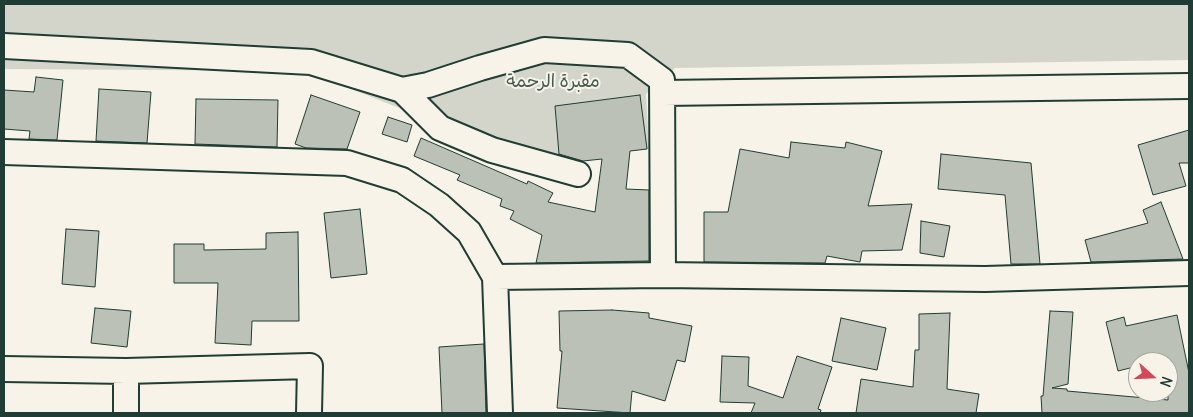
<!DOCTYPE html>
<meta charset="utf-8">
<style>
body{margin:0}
#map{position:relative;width:1193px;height:417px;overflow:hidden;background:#f7f3e8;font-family:Delius,sans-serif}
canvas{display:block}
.frame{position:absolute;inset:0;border:5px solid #1f3d34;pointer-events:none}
.north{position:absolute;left:1128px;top:352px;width:50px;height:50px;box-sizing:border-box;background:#f7f3e8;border:1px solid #a1aaa0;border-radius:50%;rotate:110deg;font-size:14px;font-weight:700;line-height:20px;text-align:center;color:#1f3d34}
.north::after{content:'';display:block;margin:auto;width:18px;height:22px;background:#d1495b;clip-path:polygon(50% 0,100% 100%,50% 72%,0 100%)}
</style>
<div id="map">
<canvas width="1193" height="417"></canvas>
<div class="frame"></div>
<div class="north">N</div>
</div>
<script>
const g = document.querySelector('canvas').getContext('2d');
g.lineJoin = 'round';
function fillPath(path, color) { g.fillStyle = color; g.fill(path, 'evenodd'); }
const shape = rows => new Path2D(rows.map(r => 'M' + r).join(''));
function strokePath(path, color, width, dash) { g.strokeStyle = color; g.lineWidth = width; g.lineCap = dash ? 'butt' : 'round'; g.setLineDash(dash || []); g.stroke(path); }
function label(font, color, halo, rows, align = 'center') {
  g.font = font + ' Delius,"Playpen Sans Arabic",sans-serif'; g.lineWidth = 4; g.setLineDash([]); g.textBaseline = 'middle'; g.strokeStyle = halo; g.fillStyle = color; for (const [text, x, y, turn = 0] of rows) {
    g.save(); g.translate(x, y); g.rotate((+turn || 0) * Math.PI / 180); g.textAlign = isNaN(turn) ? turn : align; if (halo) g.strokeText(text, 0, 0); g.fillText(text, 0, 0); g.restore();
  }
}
const green = shape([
 [4,4,1189,4,1189,60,675,68,646,94,649,149,543,161,432,121,306,71,4,69]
]);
const building = shape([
 [36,77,63,80,57,140,29,139,30,131,4,129,4,90,34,92,36,77],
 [99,89,151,92,147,143,96,141,99,89],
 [311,95,360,112,347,149,306,148,295,144,311,95],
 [640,95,647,149,630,151,626,189,649,190,649,261,536,263,542,235,510,219,514,211,500,206,502,199,457,180,460,175,414,156,421,138,527,184,528,181,553,193,548,202,595,212,602,159,583,161,559,154,555,106,640,95],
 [196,99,278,100,277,147,195,144,196,99],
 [388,117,412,125,407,142,382,134,388,117],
 [1189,130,1189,163,1179,163,1186,186,1153,195,1138,145,1189,130],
 [791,142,845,148,846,142,882,151,868,206,912,204,902,250,862,251,860,262,827,256,825,263,704,262,704,212,728,212,740,149,789,158,791,142],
 [941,154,1031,163,1040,264,1011,264,1005,195,938,189,941,154],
 [1161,202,1183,259,1091,262,1085,240,1148,223,1143,210,1161,202],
 [360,209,367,274,331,278,324,213,360,209],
 [921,221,950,226,944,257,920,253,921,221],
 [66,229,99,231,95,287,62,284,66,229],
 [298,232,299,321,252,321,251,345,215,343,218,283,174,283,174,244,204,244,204,250,266,249,266,233,298,232],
 [95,308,131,311,127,347,91,343,95,308],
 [612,310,649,313,649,318,692,326,685,362,677,360,665,401,632,391,630,413,557,408,562,351,560,351,559,311,612,310],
 [1050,311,1073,312,1068,384,1052,388,1067,389,1067,391,1168,400,1168,358,1152,362,1138,362,1138,366,1118,371,1106,322,1124,317,1126,326,1177,315,1189,373,1189,413,1042,413,1041,396,1043,396,1050,311],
 [950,313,947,389,979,394,976,413,856,413,861,379,913,387,915,350,919,350,919,314,950,313],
 [841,318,886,328,877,370,832,361,841,318],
 [484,344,486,413,442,413,439,347,484,344],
 [722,356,749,357,748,386,783,398,797,356,832,367,818,409,821,410,820,413,751,413,755,403,720,402,722,356]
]);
const minor = shape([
 [4,46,311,62,402,90,428,85,480,68,544,50,628,55,662,80,663,275],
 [402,90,440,128,492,150,578,174],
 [663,93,1189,86],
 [4,152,347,163,402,180,439,205,469,232,495,277,500,413],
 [495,277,663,275,985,279,1189,273],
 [4,369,126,371,310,366,309,413],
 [126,371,126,413]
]);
const parkNames = [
 ["مقبرة الرحمة",553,82]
];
fillPath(green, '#d3d5ca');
fillPath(building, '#bbc1b6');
strokePath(building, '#1f3d34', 1);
strokePath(minor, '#1f3d34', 28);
strokePath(minor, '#f7f3e8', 24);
label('18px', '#435b52', '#f7f3e8', parkNames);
</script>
